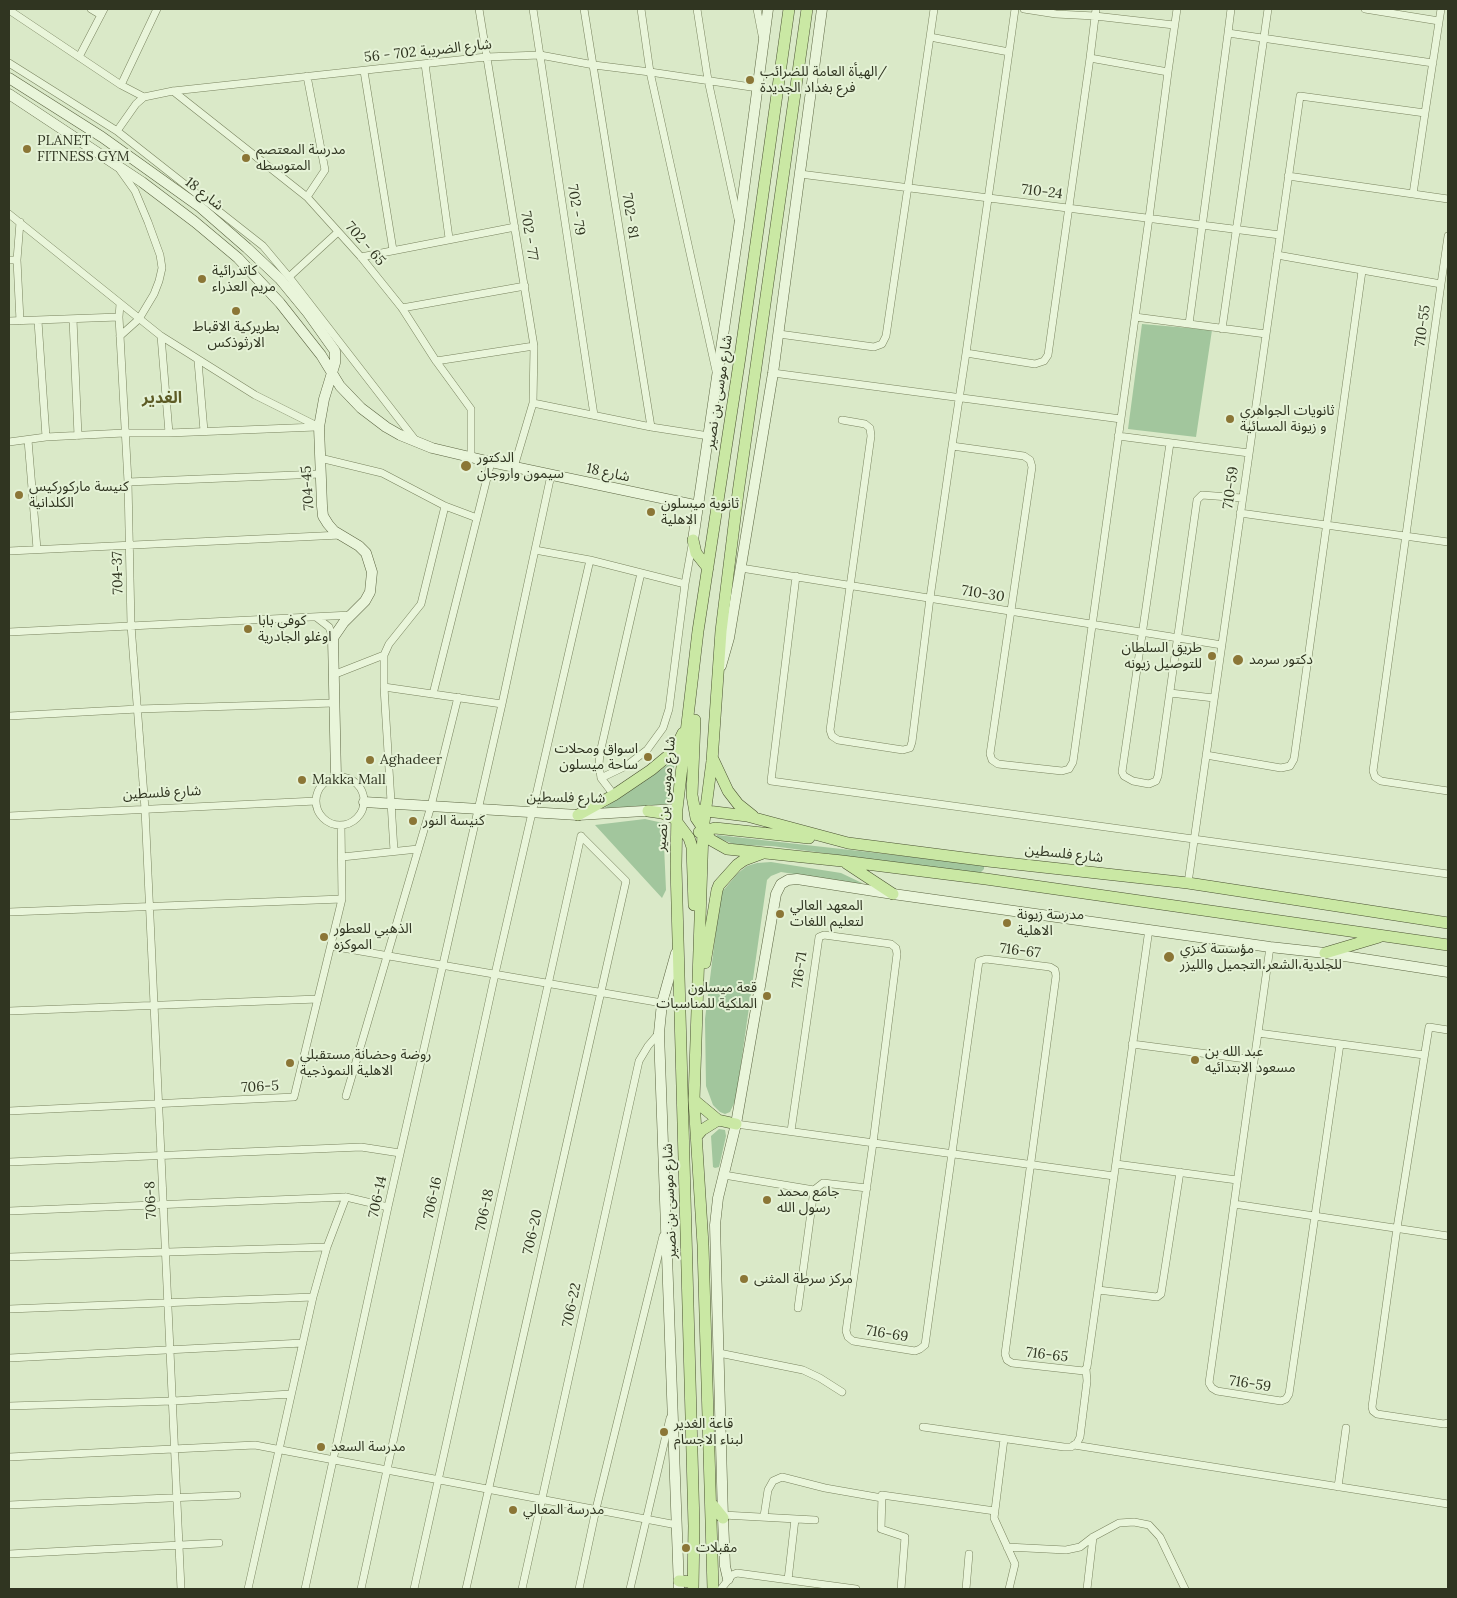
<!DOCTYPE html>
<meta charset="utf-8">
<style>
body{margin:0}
#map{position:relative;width:1457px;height:1598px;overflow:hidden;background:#dae9c8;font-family:Lora,serif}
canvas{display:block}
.frame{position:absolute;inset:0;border:10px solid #303521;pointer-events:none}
</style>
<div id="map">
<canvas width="1457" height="1598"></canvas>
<div class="frame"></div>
</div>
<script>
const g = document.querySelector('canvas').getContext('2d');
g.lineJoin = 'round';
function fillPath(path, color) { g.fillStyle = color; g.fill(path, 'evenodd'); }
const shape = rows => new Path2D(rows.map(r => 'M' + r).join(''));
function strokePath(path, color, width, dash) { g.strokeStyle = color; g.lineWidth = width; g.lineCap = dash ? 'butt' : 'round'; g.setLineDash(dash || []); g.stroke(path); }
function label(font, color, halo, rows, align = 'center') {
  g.font = font + ' Lora,"Noto Sans Arabic",serif'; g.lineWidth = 4; g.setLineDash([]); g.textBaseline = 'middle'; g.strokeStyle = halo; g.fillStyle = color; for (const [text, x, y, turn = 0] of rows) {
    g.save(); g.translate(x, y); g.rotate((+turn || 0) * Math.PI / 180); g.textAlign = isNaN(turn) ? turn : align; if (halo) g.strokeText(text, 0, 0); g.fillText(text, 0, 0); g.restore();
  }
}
const green = shape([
 [1142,324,1212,330,1196,437,1128,429],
 [675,760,669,804,603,809],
 [645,819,663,823,666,890,662,898,595,825],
 [717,835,984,865,984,869,979,874,772,846,736,845,723,840,716,837],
 [771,862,841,873,862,883,858,884,781,872,771,876,767,880,736,1099,730,1112,725,1114,720,1112,713,1105,706,1086,705,1019,719,906,722,892,738,873,747,866,757,863],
 [719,1129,725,1130,726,1136,719,1167,715,1168,713,1167,711,1136]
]);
const street = shape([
 [91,9,101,15],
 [479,9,534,346,533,403,514,467],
 [533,9,594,415],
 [584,9,651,427],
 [641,9,650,72,716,371],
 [697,9,708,80,738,219],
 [757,9,762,35],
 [1024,9,1056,14,1095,16,1174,25],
 [1231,9,1228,33,1433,63],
 [1365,9,1439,21],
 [9,10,121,85,144,97],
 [930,37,934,9],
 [1009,52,1015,9],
 [79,57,104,9],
 [1090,58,1096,9],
 [9,63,117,131,263,246,289,277,416,441],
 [425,64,449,238],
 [364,71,393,250],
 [1168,72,1177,9],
 [307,76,325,170,307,197],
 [121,85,157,9],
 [173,91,307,197,361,257,402,308,436,361,471,409,471,458],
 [1425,113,1441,9],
 [117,131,136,104,144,97,173,91,486,57,540,55,594,65,650,72,758,88],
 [800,174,1280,235],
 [1288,176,1448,199],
 [9,214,161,336,255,395,319,427],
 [1277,255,1441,284,1373,771,1375,777,1381,781,1448,791],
 [361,257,515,227],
 [9,260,17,260],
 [289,277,338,232],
 [1441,284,1448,236],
 [402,308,525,286],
 [119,317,128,482,131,625,145,809,181,1589],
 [1135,317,1266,334],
 [73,319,78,436],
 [9,321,119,317,120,304],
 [20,321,17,260,20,222],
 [38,321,46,437],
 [1189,324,1228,33],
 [1222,329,1268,9],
 [779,334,874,347,882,344,886,336,930,37,1009,52,966,353,1035,364,1044,361,1048,355,1090,58,1168,72,1149,218,1073,762,1069,769,1062,771,998,764,992,760,990,754,1032,467,1030,460,1024,456,952,446,930,598,912,742,910,748,903,750,838,740,832,736,830,730,871,436,870,428,865,424,842,420],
 [120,336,139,319,154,294,159,281,162,268,160,255,148,222,135,191,120,170],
 [161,336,169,433],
 [198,361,204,431],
 [436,361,534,346],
 [773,373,1121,419],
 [533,403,651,427,709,436],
 [1118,436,1249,453],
 [28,440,37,549],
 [9,442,46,437,124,433,169,433,316,427],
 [1170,443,1122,772,1124,776,1133,781,1149,784,1156,781,1158,776,1197,500,1202,495,1242,498],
 [952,446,966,353],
 [320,458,382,473,445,506,477,518],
 [128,482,320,474],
 [1240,513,1448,542],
 [535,550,590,560,685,584],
 [9,551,341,535],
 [741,568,1222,645],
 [796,576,771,781,1448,874],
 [316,617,329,627,333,638],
 [9,632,351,615],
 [333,675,384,655],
 [384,687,502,704],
 [1170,693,1214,698],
 [433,694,491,462],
 [9,716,138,709,334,703],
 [1206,755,1281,768,1290,766,1294,759,1362,271],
 '316 801a24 24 0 1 1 48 0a24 24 0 1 1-48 0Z',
 [601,778,626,766,647,750,663,728,669,709,685,584,692,545],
 [614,795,601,778,599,765,600,753,641,573],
 [9,816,316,801],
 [394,851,384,687,384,655,389,644,421,604,445,506],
 [342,857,418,849],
 [1188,883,1300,96,1425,113,1413,194],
 [9,912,342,899],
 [331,946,662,1003],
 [1270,947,1209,1383,1212,1388,1217,1391,1281,1401,1286,1399,1289,1394,1340,1044],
 [9,1011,318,999],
 [1448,1030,1429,1027,1397,1228,1372,1407,1373,1411,1377,1414,1444,1424,1448,1423],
 [1258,1033,1424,1055],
 [1132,1044,1254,1060],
 [346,1096,431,806,458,697],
 [9,1111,294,1097,342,899,341,825],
 [736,1124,1114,1176],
 [791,1131,819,937,824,935,891,944,896,948,897,954,873,1143,846,1331,848,1337,853,1341,915,1351,920,1349,925,1345,979,961,986,959,1050,967,1055,970,1056,976,1005,1354,1007,1360,1012,1363,1084,1371,1087,1367,1149,929],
 [9,1162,361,1147,400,1153],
 [1116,1164,1237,1180],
 [724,1175,814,1190,823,1183,867,1188],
 [1234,1204,1448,1236],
 [9,1211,346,1197,388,1207],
 [9,1257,327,1247],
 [1098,1290,1157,1297,1161,1294,1180,1172],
 [798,1308,814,1190],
 [9,1309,313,1297],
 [719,1353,803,1370,820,1378,842,1392],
 [9,1358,303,1343],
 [9,1406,173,1401,291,1394],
 [923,1427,1064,1447,1071,1447,1077,1443,1080,1437,1087,1381,1086,1369],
 [1004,1439,994,1518,1015,1564,1009,1589],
 [1074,1445,1448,1504],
 [9,1457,255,1445,677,1525],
 [1338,1487,1346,1428],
 [9,1505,237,1495],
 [723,1515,815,1520],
 [764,1516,768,1490,773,1481,782,1477,825,1488,882,1498],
 [1007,1547,1066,1550,1080,1547,1093,1537,1119,1523,1134,1522,1149,1525,1160,1537,1185,1589],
 [9,1554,219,1543],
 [788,1580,795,1519],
 [248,1589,313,1297,327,1247,346,1197],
 [305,1589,388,1207,502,704,551,475],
 [361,1589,495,974,590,560],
 [414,1589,581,836],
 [466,1589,626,881,581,836],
 [522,1589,639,1061,648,1046,659,1033],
 [579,1589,596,1509,663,1236],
 [630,1589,670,1418],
 [721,1589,732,1575,737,1573,856,1589],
 [901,1589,905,1537,881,1529,882,1495,995,1511],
 [966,1589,969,1554],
 [1087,1589,1093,1537]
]);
const secondary = shape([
 [9,78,102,137,200,207,247,248,280,279,308,313,335,351,335,363,324,399,319,427,322,506,323,516,328,524,334,531,359,546,366,553,372,572,370,592,365,601,344,622,333,638,336,777],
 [9,94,142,182,195,222,238,258,280,303,321,355,340,386,361,408,386,427,400,435,432,448,491,462,699,506],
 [693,540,739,227,768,9],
 [721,666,729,638,773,373,822,9],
 [364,802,578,815,677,809],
 [676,953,662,1003,659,1033,679,1589],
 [728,1579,725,1566,723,1518,715,1225,718,1198,736,1124,776,894,781,884,788,880,797,879,893,894,1270,947,1325,953,1448,972]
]);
const primary = shape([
 [693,540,696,553,708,568],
 [695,720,692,795,696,818,711,840,727,849,842,861,986,879,1448,945],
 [713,759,728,791,738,804,753,816],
 [699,810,747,816,848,843,988,861,1188,883,1448,923],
 [648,811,662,813,674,818,689,838,692,847,694,905],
 [578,815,614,795,651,770,674,751,683,733],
 [699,832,715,828,809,838],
 [846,863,893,894],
 [1325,953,1379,937],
 [705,963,717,890,719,885,737,865,744,860,763,853],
 [694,1100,718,1120,736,1124],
 [696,1137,702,1130,718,1120],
 [711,1503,723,1518],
 [679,1581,693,1582],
 [693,1589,694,1526,676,866,677,809,698,631,740,357,789,9],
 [713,1589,703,1245,694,1100,703,830,712,761,721,631,738,493,807,9]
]);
const markers = [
 [750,80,5,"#8b7636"],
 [27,149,5,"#8b7636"],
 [246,158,5,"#8b7636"],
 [202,279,5,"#8b7636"],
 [236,311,5,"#8b7636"],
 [1230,419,5,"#8b7636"],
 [466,466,6,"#8b7636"],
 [19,495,5,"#8b7636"],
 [651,512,5,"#8b7636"],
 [248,629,5,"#8b7636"],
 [1212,656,5,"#8b7636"],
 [1238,660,6,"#8b7636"],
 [648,757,5,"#8b7636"],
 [370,760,5,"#8b7636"],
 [302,780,5,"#8b7636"],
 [413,821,5,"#8b7636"],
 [780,914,5,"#8b7636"],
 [1007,923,5,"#8b7636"],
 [324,937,5,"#8b7636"],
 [1169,957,6,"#8b7636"],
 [767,996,5,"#8b7636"],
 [1195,1060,5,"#8b7636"],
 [290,1063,5,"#8b7636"],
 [767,1200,5,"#8b7636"],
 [744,1279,5,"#8b7636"],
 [664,1432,5,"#8b7636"],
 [321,1447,5,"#8b7636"],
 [513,1510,5,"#8b7636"],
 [686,1548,5,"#8b7636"]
];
const streetNames = [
 ["شارع الضريبة 702 - 56",428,51,-6],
 ["710-24",1042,192,7],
 ["شارع 18",204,194,38],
 ["702 - 79",576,210,81],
 ["702- 81",630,216,81],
 ["702 - 77",529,236,81],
 ["702 - 65",365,244,49],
 ["710-55",1423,326,-82],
 ["شارع موسى بن نصير",719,392,-81],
 ["شارع 18",608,473,12],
 ["704-45",308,488,-94],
 ["710-59",1231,488,-82],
 ["704-37",118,573,-91],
 ["710-30",983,594,9],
 ["شارع فلسطين",162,793,-3],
 ["شارع موسى بن نصير",666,794,-85],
 ["شارع فلسطين",566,798,1],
 ["شارع فلسطين",1064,854,6],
 ["716-67",1020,951,7],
 ["716-71",800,970,-82],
 ["706-5",260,1087,-3],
 ["706-14",378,1197,-78],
 ["706-16",433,1198,-78],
 ["706-8",151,1200,-93],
 ["شارع موسى بن نصير",670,1201,-92],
 ["706-18",485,1210,-78],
 ["706-20",533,1232,-77],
 ["706-22",572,1305,-78],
 ["716-69",887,1334,9],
 ["716-65",1047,1355,7],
 ["716-59",1250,1384,9]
];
const poiNames = [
 ["الهيأة العامة للضرائب/",760,72],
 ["فرع بغداد الجديدة",760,88],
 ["PLANET",37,141],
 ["FITNESS GYM",37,157],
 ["مدرسة المعتصم",256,150],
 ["المتوسطه",256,166],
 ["كاتدرائية",212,271],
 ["مريم العذراء",212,287],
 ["بطريركية الاقباط",236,327,"center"],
 ["الارثوذكس",236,343,"center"],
 ["ثانويات الجواهري",1240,411],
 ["و زيونة المسائية",1240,427],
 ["الدكتور",477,458],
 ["سيمون واروجان",477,474],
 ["كنيسة ماركوركيس",29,487],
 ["الكلدانية",29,503],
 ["ثانوية ميسلون",661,504],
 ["الاهلية",661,520],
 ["كوفي بابا",258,621],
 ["اوغلو الجادرية",258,637],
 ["طريق السلطان",1202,648,"right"],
 ["للتوصيل زيونه",1202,664,"right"],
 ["دكتور سرمد",1249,660],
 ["اسواق ومحلات",638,749,"right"],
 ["ساحة ميسلون",638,765,"right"],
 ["Aghadeer",380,760],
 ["Makka Mall",312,780],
 ["كنيسة النور",423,821],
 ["المعهد العالي",790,906],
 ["لتعليم اللغات",790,922],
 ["مدرسة زيونة",1017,915],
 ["الاهلية",1017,931],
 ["الذهبي للعطور",334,929],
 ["الموكزه",334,945],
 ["مؤسسة كنزي",1180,949],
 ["للجلدية،الشعر،التجميل والليزر",1180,965],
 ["قعة ميسلون",757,988,"right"],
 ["الملكية للمناسبات",757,1004,"right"],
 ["عبد الله بن",1205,1052],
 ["مسعود الابتدائيه",1205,1068],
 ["روضة وحضانة مستقبلي",300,1055],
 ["الاهلية النموذجية",300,1071],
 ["جامع محمد",777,1192],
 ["رسول الله",777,1208],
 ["مركز سرطة المثنى",754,1279],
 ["قاعة الغدير",674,1424],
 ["لبناء الاجسام",674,1440],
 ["مدرسة السعد",331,1447],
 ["مدرسة المعالي",523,1510],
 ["مقبلات",696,1548]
];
const quarterNames = [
 ["الغدير",162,398]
];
fillPath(green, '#a2c69d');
strokePath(street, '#79835f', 8);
strokePath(secondary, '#5c6542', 11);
strokePath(primary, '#4b5232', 12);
strokePath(street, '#e9f5da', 7);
strokePath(secondary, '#e9f5da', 10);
strokePath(primary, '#cae8a4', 11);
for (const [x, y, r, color] of markers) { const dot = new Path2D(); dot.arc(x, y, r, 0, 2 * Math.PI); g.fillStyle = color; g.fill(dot); strokePath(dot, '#e5f2d6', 2); }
label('14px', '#303521', '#e5f2d6', streetNames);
label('14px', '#303521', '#e5f2d6', poiNames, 'left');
label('bold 16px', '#5d5b25', '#e5f2d6', quarterNames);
</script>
